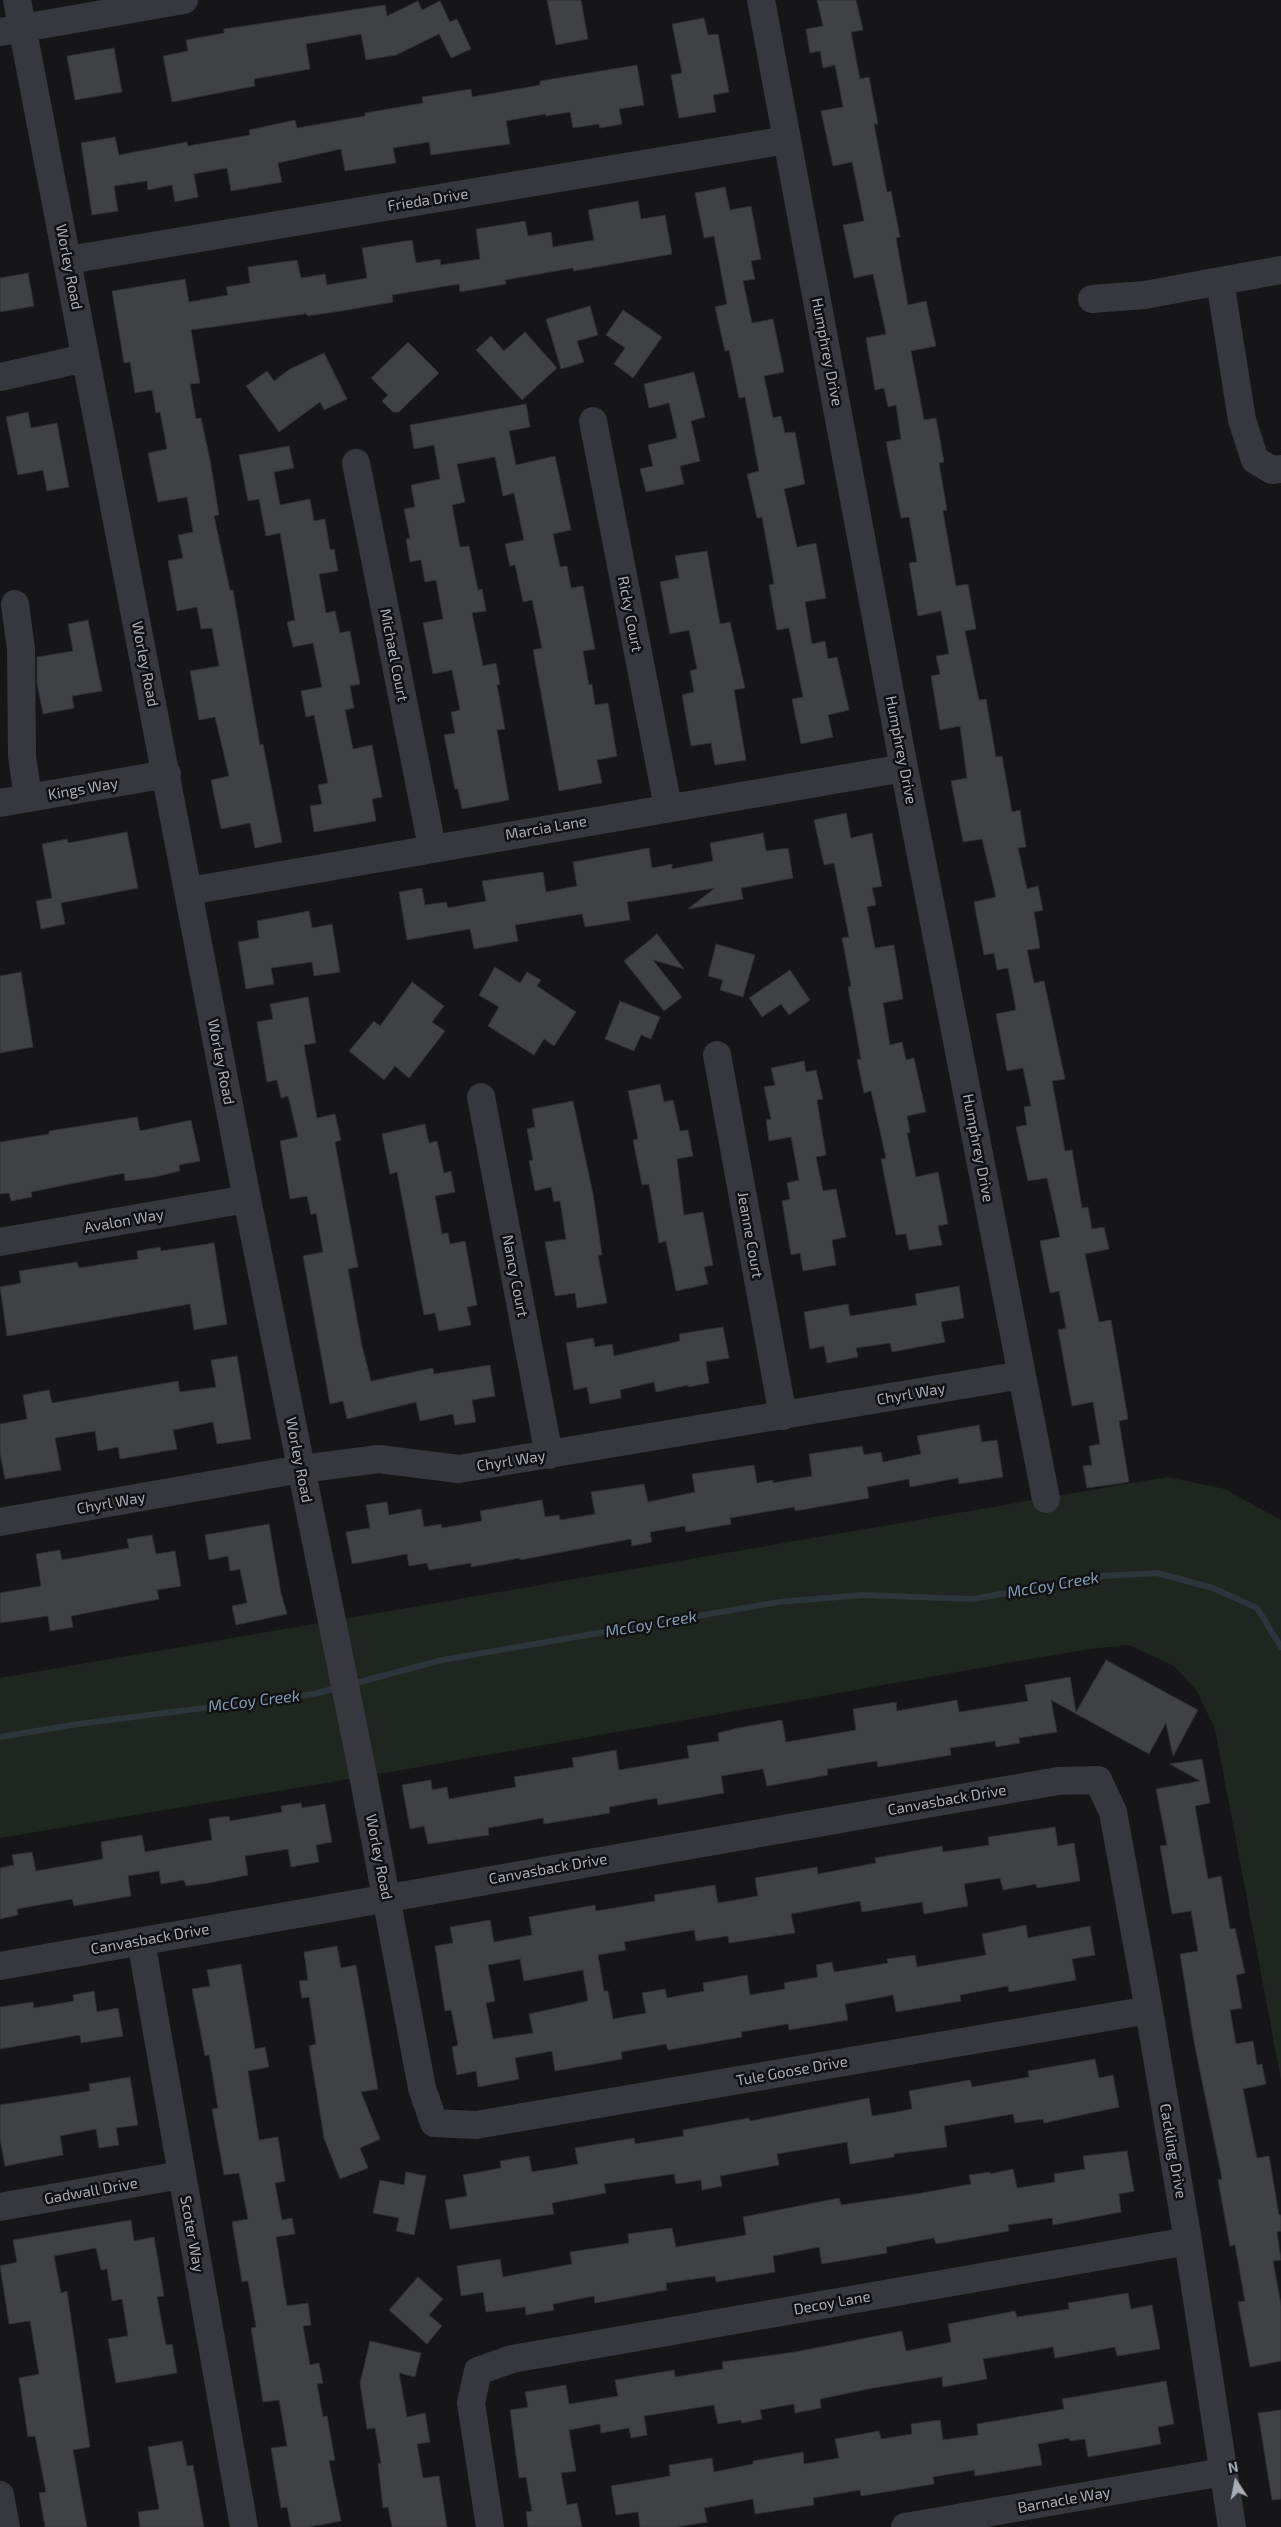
<!DOCTYPE html>
<style>
body{margin:0}
#map{position:relative;width:1281px;height:2527px;overflow:hidden;background:#161618;font-family:"Exo 2",sans-serif}
canvas{display:block}
.north{position:absolute;left:1211px;top:2457px;width:50px;height:50px;-webkit-text-stroke:4px #111113;paint-order:stroke;rotate:349deg;font-size:14px;font-weight:700;line-height:20px;text-align:center;color:#a8adb8}
.north::after{content:'';display:block;margin:auto;width:18px;height:22px;background:#a8adb8;clip-path:polygon(50% 0,100% 100%,50% 72%,0 100%)}
</style>
<div id="map">
<canvas width="1281" height="2527"></canvas>
<div class="north">N</div>
</div>
<script>
const g = document.querySelector('canvas').getContext('2d');
g.lineJoin = 'round';
function fillPath(path, color) { g.fillStyle = color; g.fill(path, 'evenodd'); }
const shape = rows => new Path2D(rows.map(r => 'M' + r).join(''));
function strokePath(path, color, width, dash) { g.strokeStyle = color; g.lineWidth = width; g.lineCap = dash ? 'butt' : 'round'; g.setLineDash(dash || []); g.stroke(path); }
function label(font, color, halo, rows, align = 'center') {
  g.font = font + ' "Exo 2",sans-serif'; g.lineWidth = 5; g.setLineDash([]); g.textBaseline = 'middle'; g.strokeStyle = halo; g.fillStyle = color; for (const [text, x, y, turn = 0] of rows) {
    g.save(); g.translate(x, y); g.rotate((+turn || 0) * Math.PI / 180); g.textAlign = isNaN(turn) ? turn : align; if (halo) g.strokeText(text, 0, 0); g.fillText(text, 0, 0); g.restore();
  }
}
const green = shape([
 [1167,1477,1225,1489,1281,1520,1281,2080,1215,1729,1196,1690,1174,1666,1129,1645,1088,1649,396,1771,0,1838,0,1678]
]);
const stream = shape([
 [352,1684,442,1660,779,1602,863,1595,973,1599,1101,1576,1157,1573,1213,1588,1257,1608,1281,1647],
 [0,1737,78,1724,314,1694,340,1687]
]);
const building = shape([
 [547,0,581,0,588,39,556,45,547,0],
 [817,0,856,0,863,30,851,32,860,79,869,77,878,124,874,124,887,192,891,191,900,237,896,238,908,305,926,301,936,346,911,351,924,420,936,418,944,462,939,463,947,510,943,511,956,586,968,584,976,629,965,631,979,700,986,699,996,757,1002,756,1012,812,1020,810,1026,847,1018,848,1027,889,1038,886,1043,910,1034,912,1040,948,1027,950,1034,983,1044,981,1065,1079,1052,1081,1065,1151,1072,1150,1082,1208,1088,1207,1092,1229,1104,1227,1109,1249,1085,1254,1099,1322,1111,1320,1128,1419,1119,1421,1129,1482,1087,1488,1083,1466,1092,1465,1089,1446,1100,1444,1093,1402,1072,1406,1058,1330,1066,1328,1059,1291,1050,1293,1040,1241,1060,1237,1047,1178,1028,1181,1021,1150,1016,1127,1027,1125,1024,1107,1031,1106,1023,1068,1007,1071,996,1014,1016,1010,1008,968,997,970,994,953,984,955,974,902,996,897,982,839,963,842,951,781,967,778,960,726,940,730,931,676,940,674,936,656,949,654,941,611,918,616,909,563,917,562,909,517,901,518,886,442,901,439,896,405,888,407,884,388,875,390,866,338,886,334,873,274,854,278,843,225,864,221,852,162,833,166,821,111,843,107,835,65,823,68,820,51,810,53,806,29,823,26,817,0],
 [418,1,422,10,440,1,450,22,457,19,471,49,451,58,439,34,396,55,366,60,361,34,306,44,310,69,254,79,255,86,172,102,163,56,188,51,186,40,224,33,224,29,385,5,387,16,418,1],
 [704,18,708,35,718,34,729,92,713,95,716,112,679,118,671,75,682,73,672,24,704,18],
 [114,48,122,92,75,100,67,56,114,48],
 [637,65,644,105,619,109,622,124,600,128,599,124,573,128,570,112,546,116,545,114,506,121,510,144,431,155,429,142,393,148,396,163,345,171,341,149,278,163,282,182,231,191,227,168,194,174,198,197,175,202,172,185,148,190,147,181,114,186,118,211,92,215,81,143,115,137,119,155,187,142,188,146,250,135,249,130,295,120,297,128,365,116,365,113,423,103,422,97,471,89,472,97,540,85,540,81,637,65],
 [725,187,730,210,751,206,761,259,751,261,755,279,743,281,752,323,773,319,784,372,764,376,773,418,781,416,785,433,795,432,805,484,784,489,797,547,816,543,826,598,805,602,812,644,825,641,828,659,837,657,849,710,828,715,833,737,801,744,792,699,803,697,789,628,777,630,769,585,774,584,762,517,757,518,747,474,759,471,745,397,739,398,729,350,725,351,715,307,727,304,714,236,704,238,695,193,725,187],
 [638,201,641,219,665,215,672,254,574,271,573,268,505,280,506,284,460,292,459,284,392,295,393,302,347,310,308,316,304,312,305,314,191,330,200,383,190,384,196,419,201,418,210,460,219,515,214,516,230,590,233,590,260,745,263,744,282,842,255,848,250,823,221,829,211,780,229,776,215,717,199,720,190,671,219,666,212,628,201,629,197,607,177,611,168,561,183,558,178,535,193,532,187,497,158,502,148,453,167,449,160,412,156,413,152,390,135,393,130,362,124,363,112,291,185,279,189,302,228,295,226,287,250,283,248,267,297,260,301,278,325,274,327,285,367,278,362,248,412,240,416,263,440,259,441,265,480,259,476,229,525,221,528,236,551,232,553,247,594,240,588,210,638,201],
 [28,273,34,306,0,312,0,278,28,273],
 [590,306,598,335,577,341,584,362,561,369,546,319,590,306],
 [623,310,662,337,633,378,614,364,625,348,606,335,623,310],
 [525,332,557,368,522,400,476,350,491,336,504,351,525,332],
 [408,342,439,373,399,412,393,412,382,401,388,395,371,378,408,342],
 [324,353,347,399,324,410,320,402,279,432,246,386,267,371,274,381,290,369,324,353],
 [694,372,705,417,691,421,700,461,680,466,684,484,646,492,640,469,653,466,648,445,677,438,669,403,649,408,644,384,694,372],
 [526,404,530,427,509,431,516,465,555,456,571,530,553,534,560,567,567,566,571,588,583,586,595,649,583,651,589,685,592,684,595,705,608,703,617,756,597,760,602,783,559,791,533,650,542,648,532,600,523,602,515,565,510,566,505,544,524,540,514,493,503,496,495,457,457,464,465,502,452,505,460,547,469,546,478,590,482,589,486,611,472,613,483,666,496,663,500,684,497,685,505,729,497,730,509,800,462,809,458,789,455,789,444,735,455,733,451,712,460,710,452,670,433,674,423,623,443,619,436,580,425,582,421,560,410,562,406,539,410,538,404,509,415,507,411,485,440,479,434,445,414,449,410,425,526,404],
 [28,412,31,428,57,423,69,487,47,491,43,470,18,475,6,417,28,412],
 [289,446,294,468,274,472,280,505,310,499,314,521,325,519,330,550,334,549,338,571,319,574,326,613,335,611,340,633,350,631,360,684,350,686,354,708,345,710,353,749,372,745,382,797,372,799,376,821,314,832,310,806,322,804,318,785,328,783,314,715,306,717,301,691,322,687,313,643,293,647,287,622,295,620,280,533,266,536,259,499,248,501,239,455,289,446],
 [707,551,720,624,730,622,745,688,734,690,746,760,715,765,711,743,691,746,682,695,694,692,690,671,697,669,689,630,670,634,660,582,679,578,675,556,707,551],
 [88,620,102,691,72,696,74,708,43,714,37,683,37,657,73,651,68,624,88,620],
 [846,813,851,838,872,833,882,886,872,888,876,905,867,907,875,948,894,945,903,999,883,1003,890,1045,902,1042,906,1060,914,1058,926,1112,907,1116,910,1132,907,1133,916,1177,938,1172,948,1224,938,1226,942,1245,909,1250,906,1234,896,1235,881,1159,886,1158,871,1091,864,1093,857,1060,861,1059,848,987,851,986,842,938,849,937,834,863,824,865,814,820,846,813],
 [127,832,138,888,61,903,65,924,41,929,36,901,52,898,42,844,67,839,68,843,127,832],
 [763,833,766,851,788,848,793,878,741,888,743,899,688,909,715,888,627,902,630,920,585,927,582,914,515,925,518,941,474,949,470,929,407,940,399,892,422,888,425,905,446,902,448,908,486,901,482,881,543,872,546,892,577,886,573,862,649,848,652,868,672,864,672,869,713,861,710,843,763,833],
 [309,911,312,928,332,924,340,972,314,976,312,962,271,968,274,984,246,989,238,942,259,938,257,921,309,911],
 [657,934,684,969,653,960,682,997,664,1011,624,961,657,934],
 [716,944,755,955,743,997,720,990,723,980,708,976,716,944],
 [495,967,520,983,527,972,541,980,537,986,576,1012,554,1046,544,1039,534,1055,488,1026,499,1007,479,995,495,967],
 [790,970,810,1000,789,1015,781,1004,762,1017,749,998,790,970],
 [21,972,33,1047,0,1053,0,976,21,972],
 [412,982,444,1006,432,1022,445,1031,409,1078,395,1066,384,1080,349,1051,374,1021,380,1026,412,982],
 [308,997,316,1043,304,1045,317,1118,335,1114,341,1140,335,1142,358,1267,348,1269,362,1346,371,1381,433,1368,434,1374,490,1365,495,1396,472,1400,476,1422,455,1425,453,1414,420,1421,416,1402,347,1419,343,1401,330,1404,303,1256,323,1252,316,1213,311,1215,307,1196,290,1199,280,1141,298,1137,288,1096,281,1098,277,1080,267,1082,257,1022,273,1019,270,1004,308,997],
 [620,1001,660,1017,651,1039,641,1035,634,1051,605,1039,620,1001],
 [804,1061,806,1072,816,1070,823,1099,817,1100,826,1155,816,1157,823,1191,836,1189,846,1237,832,1240,836,1265,803,1271,800,1253,791,1255,782,1201,790,1199,787,1183,799,1180,791,1137,769,1141,766,1120,771,1119,764,1087,775,1085,771,1068,804,1061],
 [660,1084,664,1102,673,1100,680,1131,688,1130,693,1156,677,1159,684,1215,703,1212,713,1265,704,1267,708,1284,676,1291,666,1241,659,1243,649,1184,642,1185,633,1140,638,1139,628,1091,660,1084],
 [573,1101,593,1194,602,1255,598,1255,607,1303,577,1308,575,1293,555,1296,545,1242,566,1239,560,1201,554,1202,551,1187,535,1191,529,1161,533,1160,527,1129,535,1127,532,1109,573,1101],
 [137,1117,140,1131,191,1120,200,1161,179,1165,180,1171,155,1177,125,1181,124,1173,31,1192,32,1197,11,1201,9,1193,0,1194,0,1142,49,1134,49,1131,137,1117],
 [425,1124,429,1143,437,1141,444,1173,451,1171,455,1192,435,1196,442,1234,448,1233,450,1244,465,1241,477,1305,467,1307,471,1325,439,1331,435,1313,424,1315,397,1172,390,1174,382,1134,425,1124],
 [214,1243,227,1324,194,1330,190,1304,7,1336,0,1287,21,1283,19,1271,77,1262,79,1268,104,1264,138,1259,137,1251,160,1247,161,1251,214,1243],
 [959,1286,964,1318,941,1322,945,1342,892,1352,890,1343,856,1348,858,1357,827,1363,824,1346,810,1349,804,1312,848,1304,850,1316,917,1305,915,1294,959,1286],
 [723,1327,729,1358,706,1362,709,1383,688,1387,688,1385,656,1392,654,1382,620,1390,621,1398,590,1404,587,1387,574,1390,566,1343,593,1338,595,1347,612,1344,614,1356,680,1341,679,1334,723,1327],
 [237,1356,251,1439,217,1444,213,1422,173,1430,177,1449,120,1459,118,1447,98,1451,95,1431,55,1438,61,1470,5,1479,0,1453,0,1424,27,1419,23,1395,49,1390,52,1403,178,1381,180,1392,216,1387,211,1360,237,1356],
 [979,1425,982,1442,997,1440,1003,1477,959,1484,958,1478,910,1487,909,1479,867,1487,869,1498,795,1511,794,1507,730,1518,731,1524,686,1532,685,1526,650,1532,652,1542,632,1546,631,1539,520,1560,520,1558,471,1567,471,1563,429,1570,427,1563,409,1566,407,1554,352,1564,346,1532,370,1528,366,1505,387,1502,389,1515,421,1509,424,1527,441,1524,442,1528,482,1521,480,1511,542,1500,545,1517,559,1515,560,1520,595,1514,591,1492,644,1484,648,1502,695,1492,692,1474,754,1465,757,1483,773,1480,773,1483,812,1476,809,1454,862,1446,864,1455,881,1452,883,1462,921,1454,917,1436,979,1425],
 [269,1524,281,1593,287,1614,236,1625,232,1606,247,1603,240,1569,230,1571,228,1556,209,1560,205,1535,269,1524],
 [152,1535,156,1554,175,1551,181,1586,157,1590,159,1599,71,1616,73,1627,50,1631,48,1616,0,1623,0,1593,41,1586,36,1554,60,1550,62,1560,129,1548,127,1539,152,1535],
 [1106,1660,1198,1710,1173,1756,1166,1723,1149,1754,1051,1700,1057,1732,1019,1738,1020,1743,996,1747,995,1741,950,1748,951,1755,878,1767,877,1761,827,1769,828,1775,767,1786,763,1769,721,1776,724,1793,658,1805,657,1798,609,1807,610,1813,544,1824,543,1818,488,1828,489,1835,428,1844,424,1826,410,1829,402,1785,431,1780,432,1790,447,1787,449,1799,516,1787,514,1777,574,1767,572,1758,616,1750,619,1770,689,1758,687,1746,719,1741,718,1733,738,1728,782,1720,786,1742,856,1730,853,1709,896,1702,897,1711,957,1700,959,1712,1028,1701,1025,1685,1070,1677,1076,1712,1106,1660],
 [1202,1759,1210,1803,1195,1806,1208,1879,1221,1876,1230,1929,1235,1928,1245,1973,1236,1975,1242,2008,1230,2010,1236,2044,1253,2041,1257,2065,1262,2064,1266,2084,1243,2089,1257,2158,1269,2156,1279,2215,1281,2215,1281,2231,1277,2232,1281,2260,1273,2261,1281,2305,1281,2361,1250,2367,1238,2302,1245,2301,1235,2245,1230,2246,1218,2180,1222,2179,1194,2042,1180,1954,1198,1951,1191,1911,1172,1914,1160,1846,1167,1845,1156,1789,1200,1781,1170,1764,1202,1759],
 [301,1803,302,1808,325,1804,332,1842,316,1845,319,1862,291,1867,288,1849,245,1856,248,1875,208,1883,186,1886,184,1880,161,1884,159,1871,128,1876,131,1896,74,1906,72,1899,17,1909,18,1915,0,1919,0,1868,14,1865,12,1855,32,1852,36,1871,103,1859,101,1842,142,1835,145,1852,212,1840,209,1819,229,1816,230,1821,282,1812,281,1806,301,1803],
 [1055,1827,1058,1846,1074,1843,1080,1881,1037,1888,1036,1884,1003,1890,1000,1878,964,1884,968,1906,924,1914,922,1902,862,1912,860,1901,791,1914,795,1933,729,1943,728,1936,696,1941,694,1930,624,1942,626,1950,598,1955,604,1991,608,1991,613,2019,646,2013,642,1993,665,1989,667,1998,704,1991,703,1983,747,1975,750,1995,785,1989,784,1983,818,1977,816,1965,832,1962,834,1972,888,1963,887,1959,915,1955,917,1967,986,1955,982,1934,1026,1925,1028,1938,1090,1926,1095,1955,1072,1959,1076,1980,1009,1992,1008,1986,960,1995,961,2001,896,2012,893,1995,845,2004,848,2020,789,2030,788,2024,741,2032,742,2037,668,2050,666,2044,621,2052,622,2059,555,2071,552,2051,515,2058,519,2079,478,2087,476,2071,457,2075,452,2047,458,2045,451,2010,445,2011,435,1946,453,1943,450,1927,490,1920,494,1942,532,1935,529,1917,595,1905,596,1911,655,1901,654,1895,715,1885,718,1903,758,1896,755,1878,817,1867,818,1874,876,1863,875,1858,942,1846,943,1852,989,1845,988,1837,1055,1827],
 [520,1959,524,1981,583,1970,588,2001,529,2014,533,2033,493,2039,486,2003,495,2001,488,1965,520,1959],
 [337,1946,341,1968,356,1965,378,2089,361,2092,380,2139,360,2148,368,2168,340,2179,324,2138,309,2046,316,2044,309,1997,302,1998,299,1981,308,1980,304,1952,337,1946],
 [241,1964,255,2049,265,2047,269,2067,248,2071,259,2140,278,2137,285,2181,275,2183,282,2220,292,2218,295,2234,276,2237,287,2306,308,2303,311,2325,303,2326,310,2365,319,2363,323,2383,317,2384,323,2417,327,2416,335,2460,329,2461,341,2521,310,2527,291,2527,287,2507,281,2508,271,2448,287,2446,279,2400,263,2402,251,2328,256,2327,248,2281,242,2282,232,2222,248,2219,239,2173,224,2175,212,2109,218,2108,209,2055,205,2056,192,1989,210,1986,207,1970,241,1964],
 [94,1991,97,2012,118,2008,123,2036,81,2043,80,2035,0,2049,0,2007,33,2002,34,2008,74,2001,73,1995,94,1991],
 [1095,2059,1099,2078,1113,2075,1119,2107,1044,2123,1043,2119,1015,2123,1013,2114,944,2126,947,2147,894,2154,894,2157,850,2164,847,2142,777,2154,779,2165,720,2176,722,2186,702,2190,701,2180,676,2184,674,2174,604,2184,606,2193,552,2203,554,2214,450,2229,445,2200,467,2196,463,2175,501,2168,500,2161,529,2156,532,2172,578,2164,575,2148,634,2138,635,2144,684,2136,683,2130,749,2118,750,2121,869,2098,872,2116,891,2113,912,2109,909,2091,970,2080,972,2087,1029,2077,1028,2071,1095,2059],
 [130,2077,138,2125,116,2128,119,2145,99,2148,96,2129,60,2136,63,2155,5,2166,0,2139,0,2105,90,2091,89,2084,130,2077],
 [1127,2151,1134,2191,1119,2194,1121,2212,1053,2225,1052,2218,1008,2225,1009,2231,936,2244,934,2238,886,2247,887,2253,822,2264,819,2247,773,2256,775,2272,716,2282,715,2276,666,2283,667,2290,595,2303,594,2296,553,2304,554,2310,526,2315,525,2307,486,2312,483,2292,461,2296,457,2266,500,2259,503,2277,572,2264,570,2252,629,2243,628,2234,672,2228,676,2247,746,2235,743,2217,839,2198,841,2205,922,2193,971,2184,969,2175,990,2172,990,2174,1013,2169,1017,2188,1055,2182,1054,2174,1085,2169,1083,2156,1127,2151],
 [406,2172,426,2176,414,2235,396,2231,399,2218,373,2213,380,2180,404,2185,406,2172],
 [131,2220,134,2241,154,2237,164,2296,157,2297,166,2345,172,2344,177,2373,116,2383,108,2339,128,2336,122,2299,112,2301,107,2269,101,2270,96,2248,54,2256,61,2293,67,2291,90,2447,73,2450,87,2527,45,2527,39,2493,46,2492,35,2436,28,2437,19,2378,39,2374,30,2321,9,2324,0,2266,17,2262,13,2240,131,2220],
 [418,2277,443,2299,429,2315,442,2326,427,2344,389,2310,418,2277],
 [1128,2293,1131,2309,1152,2305,1160,2349,1117,2356,1115,2347,1055,2358,1053,2347,983,2359,987,2379,943,2387,942,2377,873,2388,820,2399,821,2408,795,2413,794,2404,760,2410,762,2419,742,2423,741,2420,718,2424,714,2405,644,2416,647,2435,631,2438,629,2428,601,2433,600,2424,569,2430,576,2471,561,2473,567,2505,577,2503,582,2527,528,2527,526,2512,532,2511,526,2477,519,2478,510,2410,528,2407,525,2392,566,2385,569,2404,618,2396,615,2380,674,2370,675,2377,723,2369,722,2362,795,2352,902,2331,906,2351,951,2342,948,2324,1015,2311,1017,2317,1069,2309,1068,2303,1128,2293],
 [370,2341,421,2353,415,2377,399,2373,407,2417,425,2413,430,2442,417,2444,423,2478,439,2476,447,2527,392,2527,388,2507,383,2508,378,2464,381,2463,375,2428,367,2429,360,2383,370,2341],
 [1166,2381,1174,2424,1158,2427,1161,2444,1088,2457,1085,2439,1070,2441,1069,2438,1038,2444,1042,2465,975,2476,974,2470,933,2477,934,2484,861,2496,860,2490,813,2498,814,2505,755,2514,753,2499,704,2508,707,2522,678,2527,640,2527,638,2512,616,2515,611,2486,670,2476,669,2465,712,2458,714,2472,753,2464,753,2461,803,2452,804,2464,839,2458,835,2439,879,2431,881,2439,912,2434,911,2424,940,2420,943,2440,978,2435,977,2424,1064,2409,1062,2399,1166,2381],
 [1281,2410,1281,2499,1272,2500,1258,2413,1281,2410],
 [182,2441,187,2466,193,2465,204,2527,140,2527,138,2512,159,2509,148,2447,182,2441]
]);
const minor = shape([
 [17,0,247,1199,363,1775,422,2088,434,2123,476,2125,1149,2010],
 [761,0,904,768,1046,1499],
 [0,32,184,0],
 [68,260,787,140],
 [1281,270,1220,281,1242,420,1255,460,1272,470,1281,469],
 [1092,299,1145,295,1220,281],
 [0,377,85,358],
 [593,421,668,807],
 [356,463,432,847],
 [15,604,21,649,22,756,28,798],
 [0,803,167,774],
 [189,891,904,768],
 [717,1055,783,1416],
 [481,1097,549,1455],
 [0,1242,247,1199],
 [0,1522,301,1469,379,1459,459,1469,1022,1375],
 [141,1941,244,2527],
 [0,1966,1058,1781,1098,1780,1113,1812,1149,2010,1188,2241,1232,2527],
 [0,2207,181,2175],
 [0,2495,6,2527],
 [490,2527,471,2403,478,2371,512,2359,1188,2241],
 [905,2527,1223,2472]
]);
const streetNames = [
 ["Frieda Drive",428,200,-9],
 ["Worley Road",69,267,79],
 ["Humphrey Drive",827,352,79],
 ["Ricky Court",630,614,79],
 ["Michael Court",394,655,79],
 ["Worley Road",145,664,79],
 ["Humphrey Drive",901,750,79],
 ["Kings Way",83,789,-10],
 ["Marcia Lane",546,828,-10],
 ["Worley Road",221,1062,79],
 ["Humphrey Drive",978,1148,79],
 ["Avalon Way",124,1221,-10],
 ["Jeanne Court",750,1235,80],
 ["Nancy Court",515,1276,79],
 ["Chyrl Way",911,1394,-10],
 ["Worley Road",299,1460,79],
 ["Chyrl Way",511,1461,-9],
 ["Chyrl Way",111,1503,-10],
 ["Canvasback Drive",947,1800,-10],
 ["Worley Road",379,1857,79],
 ["Canvasback Drive",548,1869,-10],
 ["Canvasback Drive",150,1939,-10],
 ["Tule Goose Drive",792,2071,-10],
 ["Cackling Drive",1173,2151,80],
 ["Gadwall Drive",91,2191,-10],
 ["Scoter Way",192,2234,80],
 ["Decoy Lane",832,2303,-10],
 ["Barnacle Way",1064,2500,-10]
];
const waterNames = [
 ["McCoy Creek",1053,1585,-10],
 ["McCoy Creek",651,1624,-10],
 ["McCoy Creek",254,1701,-7]
];
fillPath(green, '#1e261f');
strokePath(stream, '#2c353c', 6);
fillPath(building, '#404145');
strokePath(building, '#303034', 1);
strokePath(minor, '#37383d', 28);
label('15px', '#a8adb8', '#111113', streetNames);
label('italic 16px', '#7f9bb3', '#111113', waterNames);
</script>
